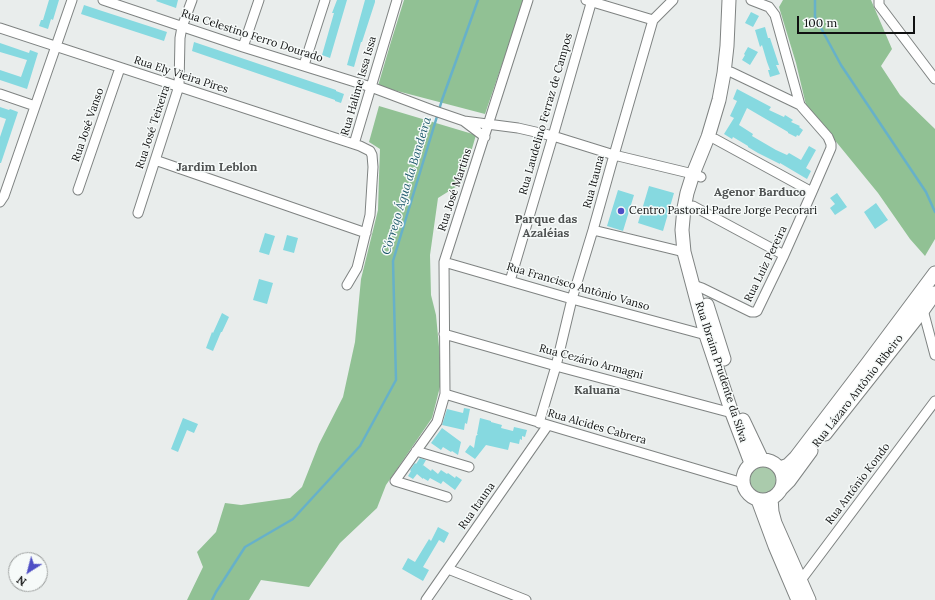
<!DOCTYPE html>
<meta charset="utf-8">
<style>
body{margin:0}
#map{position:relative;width:935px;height:600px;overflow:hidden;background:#e9edec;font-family:Lora,serif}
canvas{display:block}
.north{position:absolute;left:8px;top:552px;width:40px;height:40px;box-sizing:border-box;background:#f6faf9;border:1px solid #9a9d9c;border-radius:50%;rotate:216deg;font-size:11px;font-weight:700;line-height:16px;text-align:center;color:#101111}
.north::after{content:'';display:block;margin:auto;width:14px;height:18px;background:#4f4fc5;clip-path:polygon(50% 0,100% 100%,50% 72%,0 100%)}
.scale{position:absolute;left:797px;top:16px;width:118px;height:18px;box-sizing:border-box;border:2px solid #101111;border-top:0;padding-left:5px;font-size:12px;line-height:14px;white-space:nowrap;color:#101111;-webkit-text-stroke:3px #f6faf9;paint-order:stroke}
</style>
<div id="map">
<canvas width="935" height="600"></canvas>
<div class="north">N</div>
<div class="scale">100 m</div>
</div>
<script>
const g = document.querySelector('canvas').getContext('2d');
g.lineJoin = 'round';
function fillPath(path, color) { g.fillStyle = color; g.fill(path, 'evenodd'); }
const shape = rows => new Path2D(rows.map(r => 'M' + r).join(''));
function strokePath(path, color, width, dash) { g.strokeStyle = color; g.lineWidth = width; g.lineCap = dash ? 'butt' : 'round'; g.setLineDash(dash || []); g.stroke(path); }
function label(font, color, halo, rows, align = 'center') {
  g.font = font + ' Lora,serif'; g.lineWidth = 3; g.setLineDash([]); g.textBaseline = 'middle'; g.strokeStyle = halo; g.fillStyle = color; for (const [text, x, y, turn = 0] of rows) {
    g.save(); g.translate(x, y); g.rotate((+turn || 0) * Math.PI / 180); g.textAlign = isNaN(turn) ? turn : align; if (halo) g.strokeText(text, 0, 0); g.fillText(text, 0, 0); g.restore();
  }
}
const green = shape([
 '748 480a15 15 0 1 1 30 0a15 15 0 1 1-30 0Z'
]);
const forest = shape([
 [404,0,524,0,485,114,378,86,390,45],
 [783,0,871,0,892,49,881,66,900,95,935,129,935,239,925,256,910,239,878,193,806,105,796,63,779,7],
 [379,106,476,135,462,183,438,198,430,255,431,295,436,315,442,379,432,418,386,485,377,508,340,543,309,587,261,580,249,600,187,600,203,567,197,552,216,532,225,503,241,505,290,498,302,487,319,444,343,397,355,342,361,279,378,210,379,177,380,149,369,142]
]);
const stream = shape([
 [815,0,815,17,841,65,926,192,935,212],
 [212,600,216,592,245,547,293,519,360,446,396,380,393,261,442,100,478,0]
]);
const building = shape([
 [49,0,59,0,53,20,51,19,48,29,39,26,41,20,43,20],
 [157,0,178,0,176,8,156,1],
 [337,0,347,0,330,58,322,55,334,13,332,13],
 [365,0,375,0,375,2,362,42,361,42,354,67,347,65],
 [84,5,99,10,167,32,164,41,81,14],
 [751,12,759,16,753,27,745,23],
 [765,27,768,38,770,38,779,65,776,65,780,74,770,77,768,70,770,70,767,62,762,45,760,47,755,30],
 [194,42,336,90,336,91,344,94,341,103,335,101,335,100,192,51],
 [0,43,29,53,30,50,38,53,27,89,0,80,0,70,21,77,27,60,0,52],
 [748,47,758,52,750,65,742,60,745,55,744,54],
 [737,89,771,107,769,110,784,117,785,115,793,120,791,122,800,126,799,127,803,130,799,136,797,135,796,137,788,133,788,132,747,108,739,125,753,134,752,136,776,150,787,155,789,153,801,160,809,146,816,150,806,168,811,171,807,179,780,163,780,164,758,153,748,147,748,146,733,137,732,139,724,134,734,118,730,116,737,101,733,99],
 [0,107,9,110,10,109,18,112,1,163,0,163,0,137,6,119,0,117],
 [649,186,674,193,663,231,638,223],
 [618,190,634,195,623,231,607,226],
 [837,193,847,207,835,215,830,208,835,204,830,198],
 [876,203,888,220,875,229,864,212],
 [265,233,275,236,269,255,259,252],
 [287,235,298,238,294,253,283,250],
 [259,279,273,283,267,304,253,300],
 [222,313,229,317,222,332,221,332,213,351,206,348,212,332,213,333],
 [464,408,470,409,467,424,465,423,464,430,442,425,447,409,463,413],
 [183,418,198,424,194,433,187,430,178,452,171,449],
 [480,418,491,421,491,422,502,425,501,428,513,431,514,427,527,430,525,437,522,436,522,440,520,439,519,444,510,442,508,450,486,445,475,459,465,452,470,445,474,448,476,436,478,434,477,434],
 [442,428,461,442,458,455,452,451,451,452,443,447,441,450,431,443],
 [420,458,426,460,422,467,423,465,431,471,432,469,438,474,441,470,447,474,448,473,455,478,456,476,462,480,455,490,443,481,441,484,430,478,428,481,423,478,423,479,417,474,413,479,408,476,411,471,410,470,415,463,416,464],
 [465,517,471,521,464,531,458,526],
 [438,527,449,533,444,543,439,540,423,567,429,570,423,581,402,569,408,558,415,562,429,539,431,541]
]);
const street = shape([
 [103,0,243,47,371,87,432,110,464,121,518,128,553,136,614,155,693,174,701,177],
 [586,0,653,20],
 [751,0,769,7,775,15,800,105],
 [879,0,879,5,935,79],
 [0,28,360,146,370,151,372,155,373,167,370,215,360,256,357,268,347,285],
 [243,47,259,0],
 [304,65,325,0],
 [0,94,35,106],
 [465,122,485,137],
 [715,139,812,192],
 [354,144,397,0],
 [155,160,366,233],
 [78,190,120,68],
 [0,202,4,196,72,0],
 [693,206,784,255],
 [138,213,179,86,180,38,182,27,192,0],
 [593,230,684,252],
 [444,262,572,299,706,335],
 [510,281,553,136,592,0],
 [693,285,702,288,751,312,755,312,757,311,784,255,812,192,831,148,831,144,828,137,800,105,731,72],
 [920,308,923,310,935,355],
 [444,334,556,366,732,413],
 [445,394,548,425,743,483],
 [539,423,556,366,572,299,593,230,614,155,653,20,673,0],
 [416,451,469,467],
 [447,497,395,481,437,422,445,394,444,262,528,0],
 [448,569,526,600],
 [801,580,935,401],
 [426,600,548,425]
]);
const secondary = shape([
 [729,0,727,46,724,73,719,100,708,137,693,174,687,193,684,208,682,230,684,252,706,335,732,413,751,463],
 [707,305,724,359],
 [743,420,762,460],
 [825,434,923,310,935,293],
 '743 480a20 20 0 1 1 40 0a20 20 0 1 1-40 0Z',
 [780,468,788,465,796,457,867,364,935,273],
 [781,489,789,481,811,451],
 [771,498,772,512,775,523,809,600],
 [758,500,775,546,798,600]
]);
const markers = [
 [621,211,4,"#4f4fc5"]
];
const streetNames = [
 ["Rua Celestino Ferro Dourado",252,36,18],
 ["Rua Ely Vieira Pires",181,75,18],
 ["Rua Halime Issa Issa",359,86,-74],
 ["Rua Laudelino Ferraz de Campos",546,114,-74],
 ["Rua José Vanso",88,125,-71],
 ["Rua José Teixeira",153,127,-72],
 ["Rua Itauna",594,182,-75],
 ["Rua José Martins",455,190,-72],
 ["Rua Luiz Pereira",766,264,-64],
 ["Rua Francisco Antônio Vanso",578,287,16],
 ["Rua Cezário Armagni",591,362,15],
 ["Rua Ibraim Prudente da Silva",721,372,72],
 ["Rua Lázaro Antônio Ribeiro",858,391,-52],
 ["Rua Alcides Cabrera",597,427,16],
 ["Rua Antônio Kondo",858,484,-53],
 ["Rua Itauna",477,506,-55]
];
const poiNames = [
 ["Centro Pastoral Padre Jorge Pecorari",629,211]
];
const neighbourhoodNames = [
 ["Jardim Leblon",217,168],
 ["Agenor Barduco",760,193],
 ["Parque das",546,220],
 ["Azaléias",546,234],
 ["Kaluana",597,391]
];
const waterNames = [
 ["Córrego Água da Bandeira",407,186,-73]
];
fillPath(green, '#aacbac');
fillPath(forest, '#91c194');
strokePath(stream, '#67b1c9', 2.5);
fillPath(building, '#86d9e0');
strokePath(street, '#7f8382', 11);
strokePath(secondary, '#7f8382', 15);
strokePath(street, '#fff', 9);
strokePath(secondary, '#fff', 13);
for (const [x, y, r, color] of markers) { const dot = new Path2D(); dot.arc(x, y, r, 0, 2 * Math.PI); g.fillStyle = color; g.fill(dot); strokePath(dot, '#f6faf9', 1.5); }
label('11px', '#101111', '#f6faf9', streetNames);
label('11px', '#101111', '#f6faf9', poiNames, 'left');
label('bold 12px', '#4f5252', '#f6faf9', neighbourhoodNames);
label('italic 12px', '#1c586a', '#f6faf9', waterNames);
</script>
